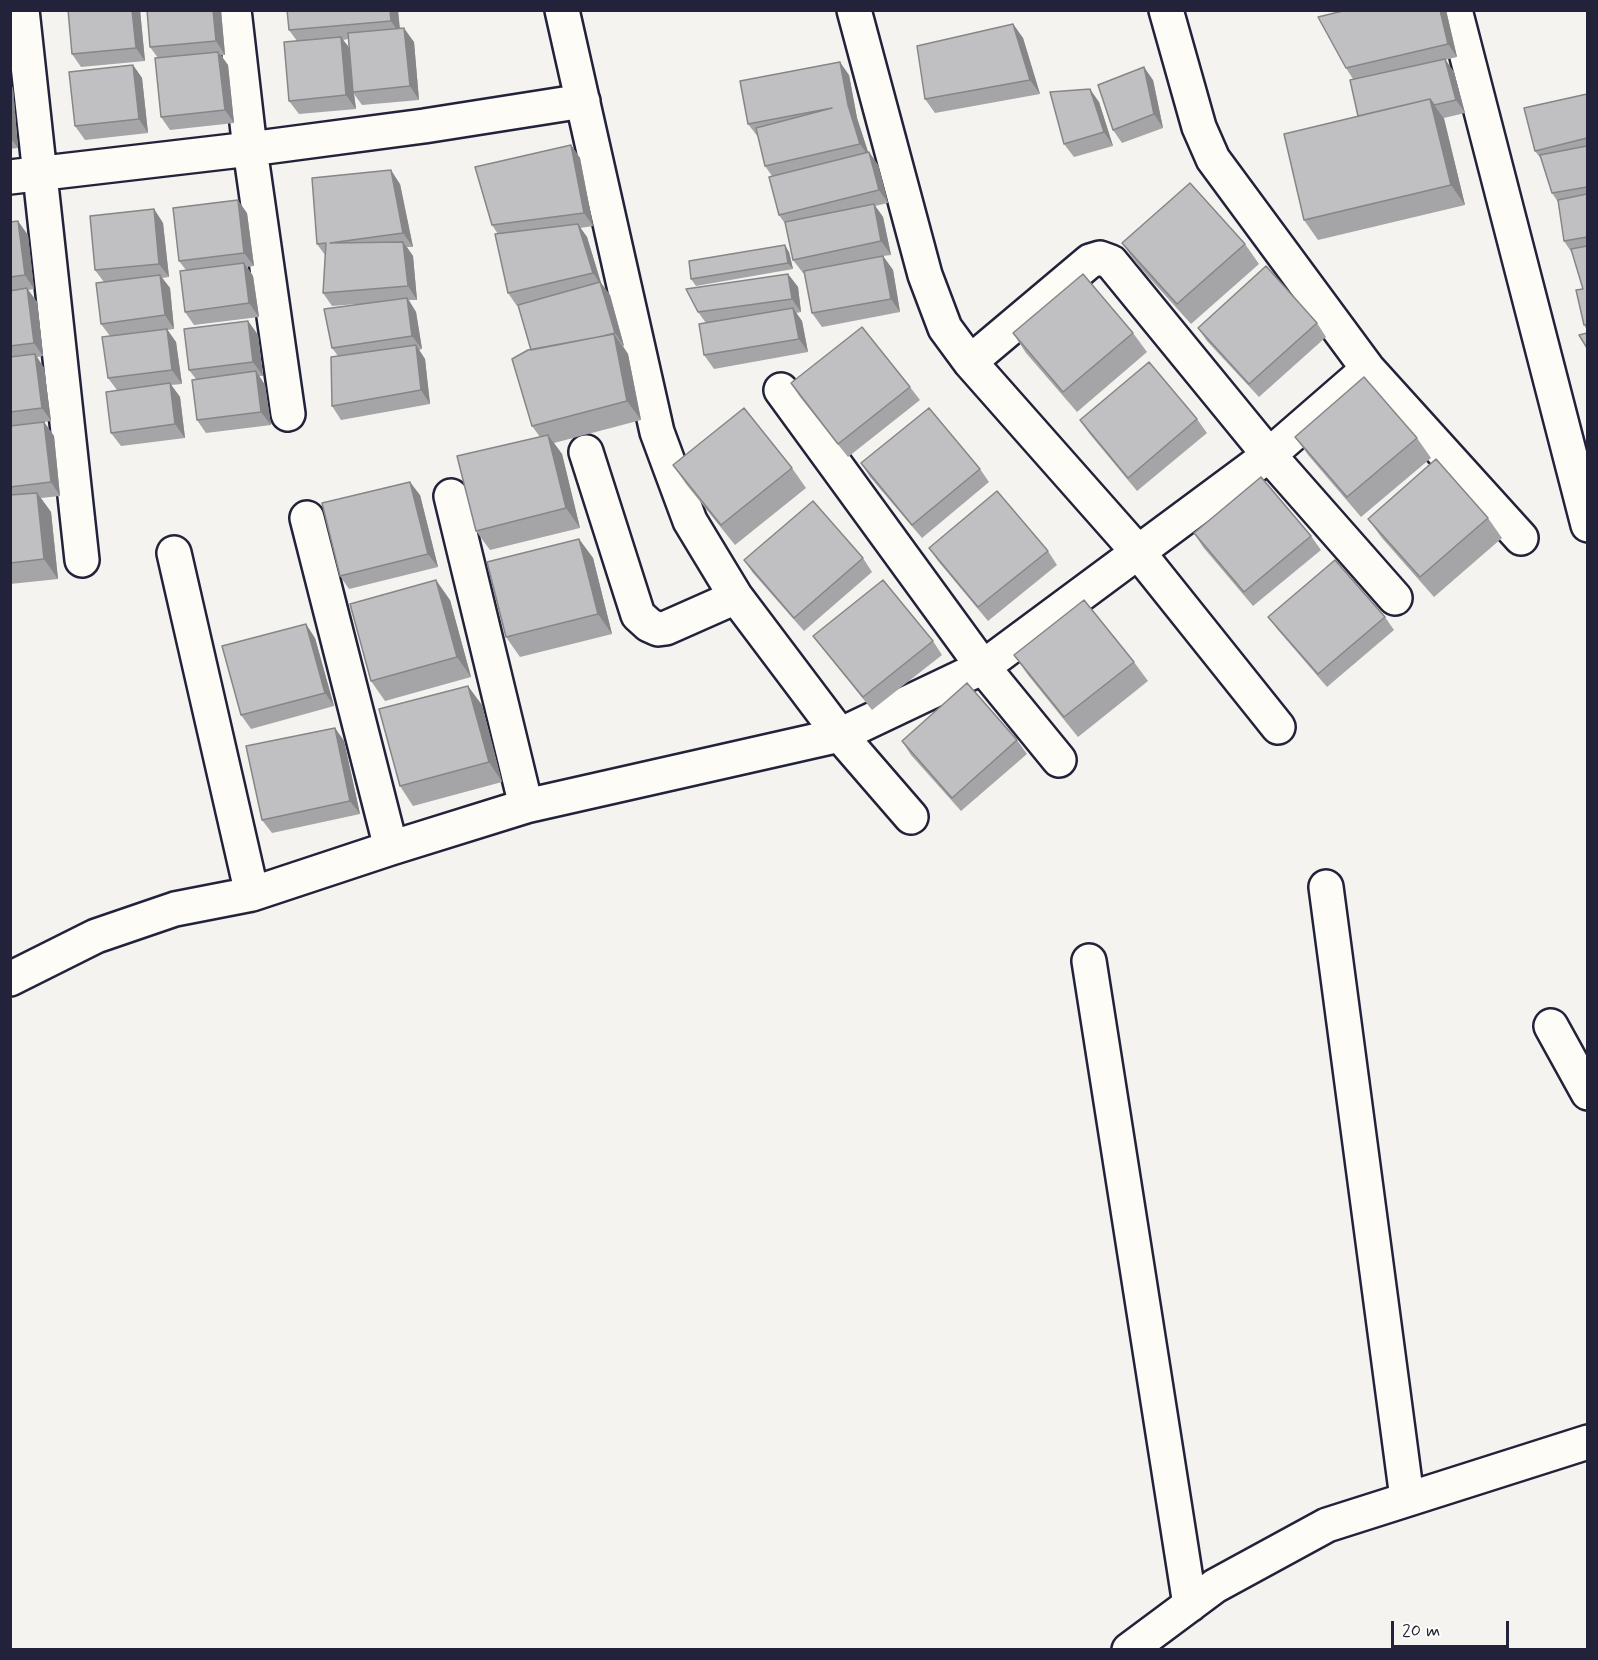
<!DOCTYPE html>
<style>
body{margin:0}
#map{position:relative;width:1598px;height:1660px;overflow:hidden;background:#f4f3ef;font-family:Mynerve,sans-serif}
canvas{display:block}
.frame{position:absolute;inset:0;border:12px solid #22223b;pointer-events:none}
.scale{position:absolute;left:1391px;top:1621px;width:118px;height:27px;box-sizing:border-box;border:3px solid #22223b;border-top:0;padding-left:8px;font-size:18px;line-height:21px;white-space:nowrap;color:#22223b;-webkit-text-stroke:4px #fdfcf7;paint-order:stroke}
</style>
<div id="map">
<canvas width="1598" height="1660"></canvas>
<div class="frame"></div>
<div class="scale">20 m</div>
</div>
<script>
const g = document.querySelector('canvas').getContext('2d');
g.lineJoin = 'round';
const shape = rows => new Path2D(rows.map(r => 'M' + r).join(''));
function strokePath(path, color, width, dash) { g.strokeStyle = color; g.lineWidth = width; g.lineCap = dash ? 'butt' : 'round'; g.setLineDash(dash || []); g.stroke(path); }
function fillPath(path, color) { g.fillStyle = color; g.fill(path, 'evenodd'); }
const minor = shape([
 [22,10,82,560],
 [234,10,250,149,288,414],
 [562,10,657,432,690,521,736,597,840,735,911,817],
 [854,10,925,275,945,328,970,362,1138,552,1278,727],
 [1166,10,1199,127,1213,159,1368,369,1521,538],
 [1455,10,1588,525],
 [10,177,250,149,424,126,583,101],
 [970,362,1090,261,1100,258,1111,262,1269,455,1395,598],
 [781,390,983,667,1059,760],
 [586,452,638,615,649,625,658,629,666,628,736,597],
 [451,496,526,806],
 [307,518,391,848],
 [174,553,252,894],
 [1326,887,1407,1498],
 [1089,961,1190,1605],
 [10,979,96,936,175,909,252,894,391,848,526,806,840,735,983,667,1269,455,1368,369],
 [1551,1026,1588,1093],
 [1129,1650,1215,1586,1327,1525,1588,1442]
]);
const wall = shape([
 [68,10,140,10,145,61,81,67,72,54],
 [221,10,225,55,221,55,228,65,234,123,170,130,161,117,158,58,150,47],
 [398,10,400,28,414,42,419,100,362,105,354,94,356,109,299,114,289,101,297,41,289,30],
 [348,39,349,48,343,40],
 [1347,10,1446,10,1457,57,1445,60,1454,72,1465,113,1444,118,1465,205,1318,240,1304,220,1358,116,1353,79,1346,68],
 [1013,24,1023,38,1040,94,935,113,925,99],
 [133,65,142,78,148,133,85,140,75,126],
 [849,75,857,118,868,152,869,152,878,165,888,203,875,206,883,217,891,255,883,256,893,270,900,312,822,327,812,313,805,273,803,273,793,260,786,225,779,215,772,176,765,166,758,137,748,124],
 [1153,80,1163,128,1122,143,1113,130],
 [10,85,13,88,18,148,10,149],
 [1587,94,1587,330,1584,325,1583,289,1572,253,1564,241,1558,202,1552,193,1541,159,1535,151],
 [1099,102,1113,146,1074,157,1064,144],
 [571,145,580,158,593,226,580,228,587,237,601,283,610,295,624,346,623,346,628,354,641,420,554,443,562,454,580,528,490,550,476,531,540,437,532,426,531,350,518,306,517,306,508,293,498,234,492,225],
 [400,184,413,247,407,247,413,256,417,300,409,300,416,312,422,349,419,350,425,359,430,404,341,420,332,406,338,356,332,348,357,304,332,306,323,293,325,255,317,244],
 [154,209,163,223,169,277,162,278,170,288,174,329,167,330,176,342,182,384,171,385,180,397,185,438,121,446,111,433,117,390,108,378,110,336,101,324,104,282,95,270],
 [247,213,254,266,247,267,253,276,259,317,194,325,185,312,186,270,179,261],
 [10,222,28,235,34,289,28,290,37,302,43,356,37,357,44,368,51,421,44,422,54,436,60,496,41,498,51,512,58,579,10,584],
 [1122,243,1245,244,1259,264,1191,324,1136,263],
 [789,252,793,269,696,286,691,279],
 [788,274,798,287,801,312,796,313,802,321,808,352,714,369,704,355,706,323,698,312],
 [248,321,258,335,263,376,259,376,265,385,271,425,206,433,197,420,196,379,189,370],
 [1317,323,1326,337,1259,397,1207,341,1198,328],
 [1013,333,1133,333,1147,352,1077,412,1026,353],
 [791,383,910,387,920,400,848,457,800,397],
 [1197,419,1207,433,1137,491,1089,433,1080,420],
 [1295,437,1417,438,1431,458,1361,517,1309,456],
 [861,463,980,469,989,482,922,538,870,477],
 [673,465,792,468,806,488,735,545,686,484],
 [420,495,438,567,349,589,340,576],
 [1488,518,1502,538,1434,597,1382,538,1368,519],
 [1194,533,1311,536,1321,550,1253,606,1203,547],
 [579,539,593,558,612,634,520,657,506,637],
 [929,548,1048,551,1057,565,988,621,938,561],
 [863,558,872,572,804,631,753,573,744,560],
 [450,600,471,677,385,701,371,681],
 [1268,617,1385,617,1394,630,1327,687,1278,630],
 [813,636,933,641,942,655,872,710,823,649],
 [315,638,334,706,251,729,241,715],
 [1014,655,1134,662,1148,681,1078,737,1028,675],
 [482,705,502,782,413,806,400,786],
 [335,728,344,741,360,814,272,833,262,820],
 [1017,740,1027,754,961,811,911,755,902,741]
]);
const shadedWall = shape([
 [132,10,140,10,145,61,136,48],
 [213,10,221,10,225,55,216,41],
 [390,10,398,10,400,34,391,21],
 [1440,10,1446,10,1457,57,1448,44],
 [1013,24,1023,38,1040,94,1030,80],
 [404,28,414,42,419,100,410,86],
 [341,37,351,50,353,92,354,94,356,109,346,95],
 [218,52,228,65,234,123,225,110],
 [1445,59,1454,72,1465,113,1456,100],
 [840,62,849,75,857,118,870,158,860,144,848,105],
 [133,65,142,78,148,133,139,119],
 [1144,67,1153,80,1163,128,1154,114],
 [10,85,13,88,18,148,10,137],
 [1090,89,1099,102,1113,146,1104,132],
 [1430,99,1444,119,1465,205,1451,185],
 [571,145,580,158,593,226,584,213],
 [869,152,878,165,888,203,879,190],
 [391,170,400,184,413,247,403,233],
 [238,200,247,213,254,266,244,253],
 [874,204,883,217,891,255,881,241],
 [154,209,163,223,169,277,159,264],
 [18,221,28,235,34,289,25,275],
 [578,224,587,237,601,283,610,295,624,346,615,333,601,285,593,273],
 [403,242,413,256,417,300,408,286],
 [785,245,789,252,793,269,788,263],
 [883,256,893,270,900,312,891,299],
 [244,263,253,276,259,317,249,303],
 [788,274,798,287,801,312,792,299],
 [160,275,170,288,174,329,165,315],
 [27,288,37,302,43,356,34,343],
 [407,298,416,312,422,349,412,336],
 [793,308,802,321,808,352,799,339],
 [248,321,258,335,263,376,253,362],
 [167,329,176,342,182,384,172,370],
 [614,334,628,354,641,420,627,401],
 [416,345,425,359,430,404,421,390],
 [35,354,44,368,51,421,42,408],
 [256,371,265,385,271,425,261,412],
 [170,383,180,397,185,438,175,424],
 [44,422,54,436,60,496,51,482],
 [548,435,562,454,580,528,566,508],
 [410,482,420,495,438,567,428,554],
 [37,493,51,512,58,579,44,559],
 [579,539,593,558,612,634,598,614],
 [436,580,450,600,471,677,457,657],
 [306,624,315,638,334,706,325,693],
 [468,686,482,705,502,782,489,762],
 [335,728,344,741,360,814,350,801]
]);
const building = shape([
 [68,10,132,10,136,48,72,54,68,10],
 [147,10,213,10,216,41,150,47,147,10],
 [287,10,390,10,391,21,289,30,287,10],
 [1347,10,1440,10,1448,44,1346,68,1318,17,1347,10],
 [1013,24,1030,80,925,99,917,46,1013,24],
 [404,28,410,86,353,92,348,33,404,28],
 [341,37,346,95,289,101,284,42,341,37],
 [218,52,225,110,161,117,155,58,218,52],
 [1445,59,1456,100,1434,105,1430,99,1358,116,1350,80,1445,59],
 [840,62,848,105,860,144,765,166,756,128,832,108,748,124,740,81,840,62],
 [133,65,139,119,75,126,69,72,133,65],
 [1144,67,1154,114,1113,130,1098,85,1144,67],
 [1090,89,1104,132,1064,144,1050,92,1090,89],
 [1587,94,1587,138,1535,151,1524,108,1587,94],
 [1430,99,1451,185,1304,220,1284,134,1430,99],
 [571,145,584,213,492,225,475,167,571,145],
 [1587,146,1587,187,1552,193,1540,155,1587,146],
 [869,152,879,190,779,215,769,177,869,152],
 [391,170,403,233,330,243,403,242,408,286,323,293,326,243,317,244,312,178,391,170],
 [1190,183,1245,244,1177,304,1122,243,1190,183],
 [1587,194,1587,237,1564,241,1558,200,1587,194],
 [238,200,244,253,179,261,173,208,238,200],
 [874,204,881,241,793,260,785,222,874,204],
 [154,209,159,264,95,270,90,216,154,209],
 [18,221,25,275,10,277,10,222,18,221],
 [578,224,593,273,508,293,495,234,578,224],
 [785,245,788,263,691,279,689,261,785,245],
 [1587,246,1587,325,1584,325,1576,290,1583,289,1571,249,1587,246],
 [883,256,891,299,812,313,804,271,883,256],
 [244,263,249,303,185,312,180,271,244,263],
 [1266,266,1317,323,1249,384,1198,328,1266,266],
 [788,274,792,299,698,312,686,289,788,274],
 [1083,274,1133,333,1063,392,1013,333,1083,274],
 [160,275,165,315,101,324,96,283,160,275],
 [600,282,615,333,603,336,531,350,518,305,600,282],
 [27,288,34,343,10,346,10,291,27,288],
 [407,298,412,336,332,348,324,309,407,298],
 [793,308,799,339,704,355,699,324,793,308],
 [248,321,253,362,189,370,184,329,248,321],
 [862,327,910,387,838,444,791,383,862,327],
 [167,329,172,370,108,378,102,337,167,329],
 [1587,333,1587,348,1579,335,1587,333],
 [614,334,627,401,532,426,512,359,528,350,614,334],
 [416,345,421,390,332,406,331,357,416,345],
 [35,354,42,408,10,412,10,357,35,354],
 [1149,362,1197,419,1128,478,1080,420,1149,362],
 [256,371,261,412,197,420,192,380,256,371],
 [1364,377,1417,438,1347,497,1295,437,1364,377],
 [170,383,175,424,111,433,106,392,170,383],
 [744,408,792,468,721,525,673,465,744,408],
 [929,408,980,469,912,525,861,463,929,408],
 [44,422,51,482,10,487,10,426,44,422],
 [548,435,566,508,476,531,457,456,548,435],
 [1436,459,1488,518,1420,577,1368,519,1436,459],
 [1261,477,1311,536,1244,592,1194,533,1261,477],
 [410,482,428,554,340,576,322,503,410,482],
 [997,491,1048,551,978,607,929,548,997,491],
 [37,493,44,559,10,563,10,495,37,493],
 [813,501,863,558,794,618,744,560,813,501],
 [579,539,598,614,506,637,487,562,579,539],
 [1335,560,1385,617,1318,674,1268,617,1335,560],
 [436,580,457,657,371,681,350,604,436,580],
 [883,580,933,641,863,697,813,636,883,580],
 [1084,600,1134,662,1064,717,1014,655,1084,600],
 [306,624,325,693,241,715,222,646,306,624],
 [967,683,1017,740,952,798,902,741,967,683],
 [468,686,489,762,400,786,379,709,468,686],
 [335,728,350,801,262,820,246,746,335,728]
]);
strokePath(minor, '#22223b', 38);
strokePath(minor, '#fdfcf7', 33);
fillPath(wall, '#a5a4a7');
fillPath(shadedWall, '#868688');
fillPath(building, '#c0bfc2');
strokePath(building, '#868688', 1.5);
</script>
